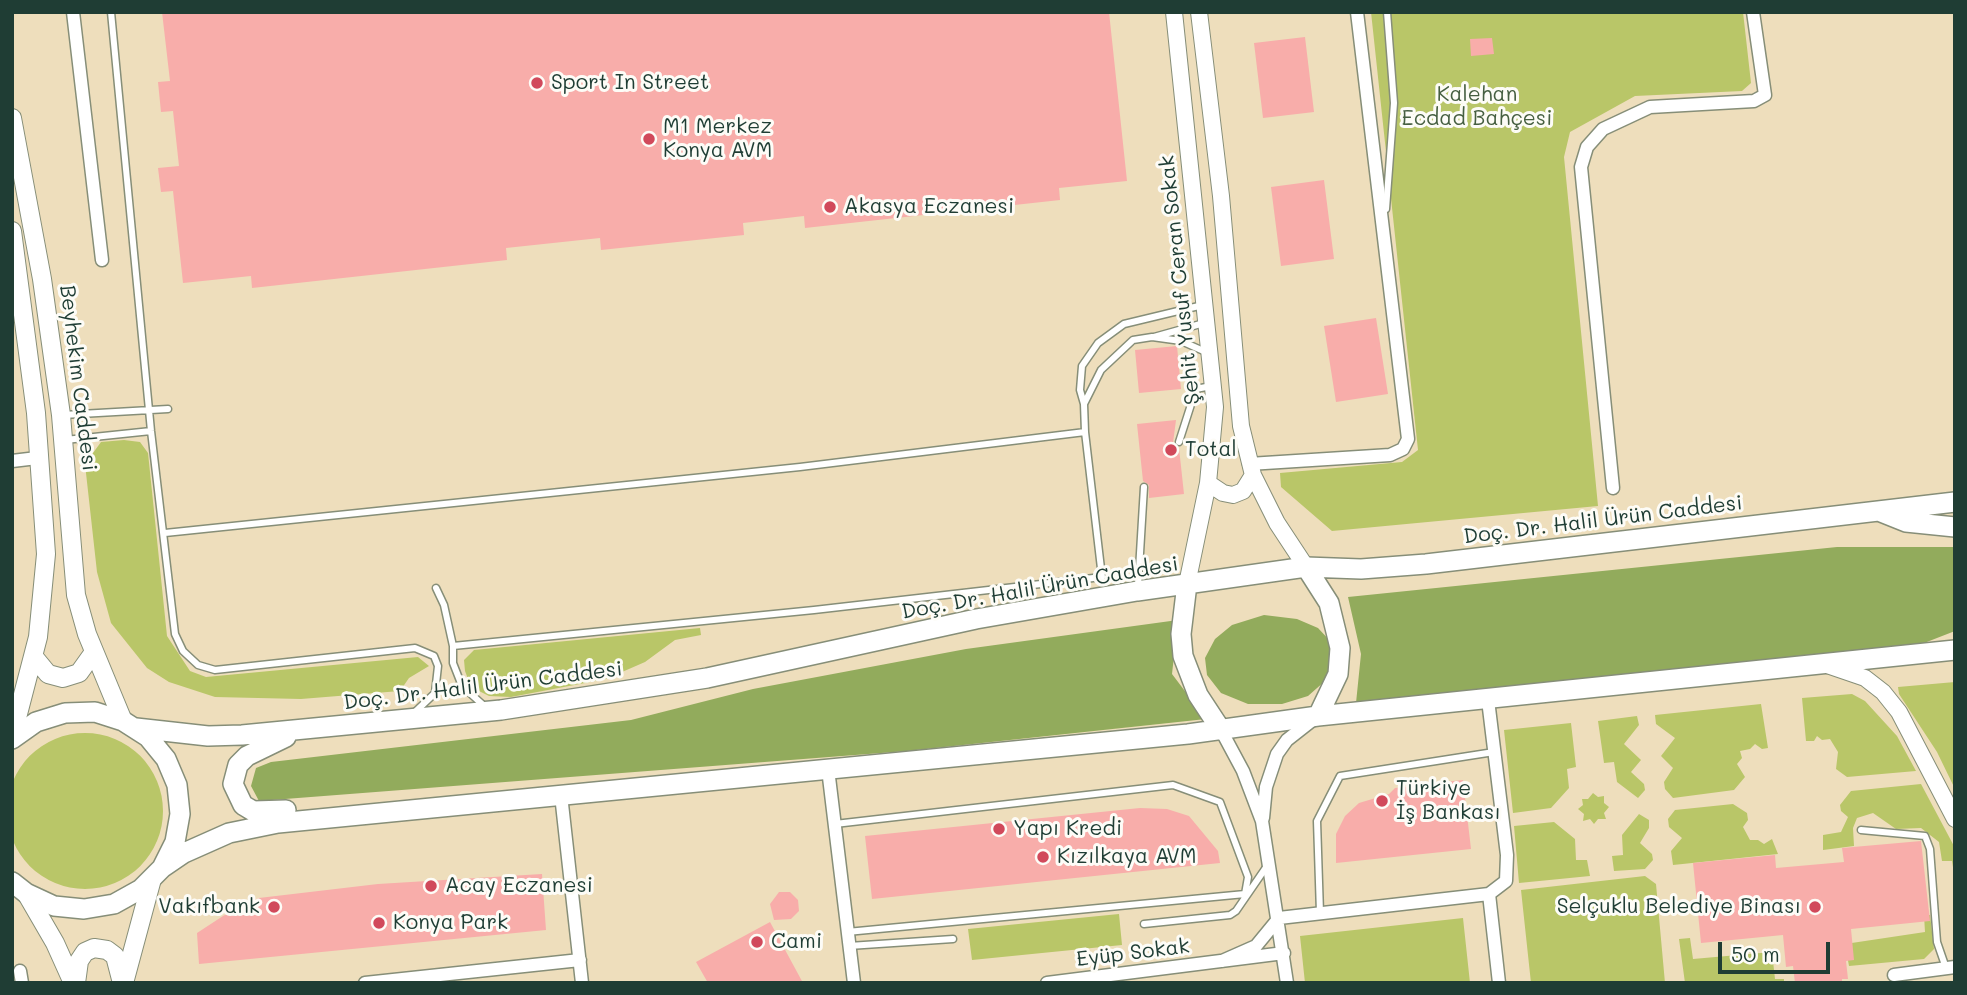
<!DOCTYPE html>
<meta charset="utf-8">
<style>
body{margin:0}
#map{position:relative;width:1967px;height:995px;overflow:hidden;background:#eedebc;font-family:Mali,sans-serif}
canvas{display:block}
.frame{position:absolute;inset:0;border:14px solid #1f3d34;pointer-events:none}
.scale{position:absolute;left:1718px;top:942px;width:112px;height:32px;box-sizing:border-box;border:4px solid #1f3d34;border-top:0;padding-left:9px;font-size:21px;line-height:24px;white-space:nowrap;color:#1f3d34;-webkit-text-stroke:5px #fdfcf7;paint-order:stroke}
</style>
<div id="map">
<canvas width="1967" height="995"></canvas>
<div class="frame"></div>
<div class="scale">50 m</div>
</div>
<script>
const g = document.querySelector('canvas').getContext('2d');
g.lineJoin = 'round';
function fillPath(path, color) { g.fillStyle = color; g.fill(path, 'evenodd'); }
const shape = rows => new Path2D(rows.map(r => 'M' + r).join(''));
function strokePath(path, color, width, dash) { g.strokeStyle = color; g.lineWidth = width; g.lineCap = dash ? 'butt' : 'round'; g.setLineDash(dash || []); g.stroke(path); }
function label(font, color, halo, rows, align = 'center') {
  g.font = font + ' Mali,sans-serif'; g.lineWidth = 6; g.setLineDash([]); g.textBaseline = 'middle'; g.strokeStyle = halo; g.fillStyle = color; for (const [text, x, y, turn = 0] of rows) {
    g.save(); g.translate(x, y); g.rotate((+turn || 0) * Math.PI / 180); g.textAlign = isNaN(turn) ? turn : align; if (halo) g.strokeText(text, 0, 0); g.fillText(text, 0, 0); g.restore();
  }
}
const green = shape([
 [1371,12,1743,12,1751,83,1742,91,1635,96,1570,132,1564,157,1598,506,1332,531,1281,487,1280,473,1402,462,1418,450],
 [124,440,140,442,148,453,167,636,190,671,206,677,418,657,429,666,409,678,400,691,301,699,215,697,169,682,147,668,111,623,97,572,85,464,101,442],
 [700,628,701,635,675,640,645,662,606,679,511,697,489,696,471,687,465,671,464,660,474,650],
 [1955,682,1955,789,1937,752,1899,694,1898,687],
 [1852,694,1865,701,1897,736,1916,771,1847,777,1836,769,1838,752,1830,739,1822,740,1817,736,1814,741,1806,741,1802,698],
 [1761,704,1768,748,1762,749,1755,744,1750,749,1740,751,1742,758,1737,764,1745,777,1734,790,1673,798,1665,789,1664,782,1673,768,1661,756,1675,738,1656,724,1655,715],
 [1637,716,1639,725,1624,744,1641,760,1631,772,1644,784,1645,790,1638,798,1617,782,1614,762,1604,763,1598,721],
 [1571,723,1576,767,1567,769,1569,788,1551,808,1513,813,1504,730],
 '7 811a78 78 0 1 1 156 0a78 78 0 1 1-156 0Z',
 [1921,784,1955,848,1955,880,1952,861,1942,861,1939,842,1921,828,1896,829,1873,813,1857,818,1853,828,1854,846,1823,850,1823,835,1841,832,1848,817,1841,811,1840,805,1851,791],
 [1593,793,1598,797,1604,796,1604,803,1609,807,1604,813,1606,819,1598,819,1594,824,1590,819,1583,821,1584,814,1578,809,1583,805,1582,799,1588,799],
 [1733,804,1747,813,1748,820,1743,827,1750,840,1758,840,1764,844,1772,839,1778,854,1673,865,1671,851,1682,838,1669,827,1668,819,1675,810],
 [1639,814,1649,820,1649,828,1640,843,1652,854,1653,860,1645,869,1614,871,1612,856,1623,855,1622,835],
 [1554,822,1575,839,1576,860,1587,860,1590,876,1519,883,1514,826],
 [1645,876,1656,884,1665,983,1531,983,1521,890],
 [1119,914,1122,945,972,960,968,929],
 [1924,915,1930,915,1934,949,1924,959,1849,966,1845,944,1925,932],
 [1463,918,1470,983,1305,983,1300,936],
 [1690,938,1693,959,1772,952,1775,979,1784,979,1784,983,1685,983,1679,939]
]);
const forest = shape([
 [1837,547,1955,547,1955,631,1919,645,1356,703,1361,654,1348,597],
 [1264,615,1297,619,1318,628,1332,643,1336,661,1325,681,1308,696,1282,704,1248,704,1221,693,1207,675,1205,658,1215,639,1232,625],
 [1178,620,1172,674,1206,719,907,751,259,801,251,786,256,768,271,762,631,720,753,689,966,649]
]);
const building = shape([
 [162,12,1109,12,1127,181,1059,188,1060,200,805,228,804,216,743,223,744,235,601,250,600,238,506,248,507,260,252,288,251,276,183,283,173,191,161,192,158,168,179,166,173,111,161,112,158,82,170,81],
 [1305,37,1314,112,1263,118,1254,43],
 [1492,38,1494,54,1471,56,1470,39],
 [1324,180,1334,259,1281,266,1271,187],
 [1376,318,1388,394,1336,402,1324,326],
 [1177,346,1181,389,1139,393,1135,350],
 [1176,420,1173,443,1179,448,1184,494,1149,498,1149,485,1143,481,1137,424],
 [1463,780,1471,849,1336,863,1336,834,1345,816,1359,803,1389,794,1395,788],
 [1140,808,1167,809,1189,816,1218,851,1220,863,872,899,865,836],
 [1921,841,1930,921,1851,929,1854,960,1846,961,1848,979,1842,979,1842,983,1795,983,1793,966,1786,967,1783,935,1701,943,1693,863,1775,855,1776,868,1844,862,1842,848],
 [542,874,546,930,199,964,197,933,223,916,259,898,378,884],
 [779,892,790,892,798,900,799,911,791,919,774,920,770,904],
 [770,922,803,983,708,983,696,962]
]);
const service = shape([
 [111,12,151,431,175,634,183,651,198,665,215,670,415,648,434,656,438,666,435,693,414,713],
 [1386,209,1394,103,1387,12],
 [1154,337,1204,323],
 [1084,404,1080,390,1082,366,1098,343,1124,324,1203,305],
 [63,415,168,409],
 [65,440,151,431],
 [1179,442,1196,389,1211,386],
 [165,533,800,467,1085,432],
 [1138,586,1144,487],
 [436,588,444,605,453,646],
 [482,704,462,686,453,663,453,646,814,610,1102,577,1085,432,1084,404,1101,370,1133,340,1152,337,1181,341,1208,353],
 [835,824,1173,785,1220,802,1248,877,1245,894],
 [1861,830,1925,836,1930,849,1937,942,1946,968],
 [1320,913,1317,821,1340,776,1494,752],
 [1144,924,1230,915,1236,911,1267,866],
 [847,932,1245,894],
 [849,946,953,939]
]);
const minor = shape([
 [73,12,102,260],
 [12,461,37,458],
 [1249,464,1390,455,1403,449,1408,439,1357,12],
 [1613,488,1581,167,1587,147,1603,129,1650,107,1754,101,1765,95,1753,12],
 [1488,700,1507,855,1506,881,1489,894],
 [1221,730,1243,771,1262,821,1287,983],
 [828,769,854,983],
 [561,795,582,983],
 [1263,818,1266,787,1277,754,1287,740,1315,718],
 [1222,961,1256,946,1279,918,1489,894,1499,983],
 [20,971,22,983],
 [1894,975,1955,967],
 [365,983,580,960],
 [1047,983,1284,953]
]);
const tertiary = shape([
 [1174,12,1215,407,1208,483,1187,584],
 [1199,12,1221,196,1241,426,1253,475,1277,523,1306,567],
 [1208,483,1223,493,1233,495,1243,491,1253,475],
 [1827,665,1865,678,1883,692,1899,712,1955,819]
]);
const secondary = shape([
 [12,118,42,279,61,415,76,595,87,634,123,721],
 [12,231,36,413,46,554,38,637,12,737],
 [34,657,48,674,63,678,79,673,94,652],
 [26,893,55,943,73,983],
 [76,983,79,961,85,952,94,948,107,950,115,956,122,983],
 [124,983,152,879]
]);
const primary = shape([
 [1881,512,1906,522,1955,527],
 [1306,567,1329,603,1340,648,1338,674,1318,716],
 [1187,584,1181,634,1183,656,1198,695,1221,730],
 [136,728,208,736,242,735,501,710,707,678,976,619,1137,591,1306,567,1361,569,1426,564,1955,502],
 [286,737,247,756,238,765,233,784,243,805,253,811,286,810],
 [12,739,36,722,65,713,95,712,123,721,148,737,166,759,177,785,180,814,175,842,162,868,141,889,114,904,84,909,54,906,26,893,12,882],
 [162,868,184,853,229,833,278,823,1188,734,1318,716,1955,650]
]);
const markers = [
 [537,83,7,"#d1495b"],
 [649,139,7,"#d1495b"],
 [830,207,7,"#d1495b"],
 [1171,450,7,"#d1495b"],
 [1382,801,7,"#d1495b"],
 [999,829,7,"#d1495b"],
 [1043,857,7,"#d1495b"],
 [431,886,7,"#d1495b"],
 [274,907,7,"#d1495b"],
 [1815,907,7,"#d1495b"],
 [379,923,7,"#d1495b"],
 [757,942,7,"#d1495b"]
];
const poiNames = [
 ["Sport In Street",551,83],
 ["M1 Merkez",663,127],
 ["Konya AVM",663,151],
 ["Akasya Eczanesi",844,207],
 ["Total",1185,450],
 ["Türkiye",1396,789],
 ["İş Bankası",1396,813],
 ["Yapı Kredi",1013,829],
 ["Kızılkaya AVM",1057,857],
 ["Acay Eczanesi",445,886],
 ["Vakıfbank",260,907,"right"],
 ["Selçuklu Belediye Binası",1801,907,"right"],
 ["Konya Park",393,923],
 ["Cami",771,942]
];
const parkNames = [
 ["Kalehan",1477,95],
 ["Ecdad Bahçesi",1477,119]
];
const streetNames = [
 ["Şehit Yusuf Ceran Sokak",1180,280,-96],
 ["Beyhekim Caddesi",78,378,83],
 ["Doç. Dr. Halil Ürün Caddesi",1603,520,-7],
 ["Doç. Dr. Halil Ürün Caddesi",1040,588,-10],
 ["Doç. Dr. Halil Ürün Caddesi",483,686,-7],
 ["Eyüp Sokak",1133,953,-7]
];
fillPath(green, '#b9c668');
fillPath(forest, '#92ab5c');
fillPath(building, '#f8adaa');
strokePath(service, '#868e78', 9);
strokePath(minor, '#868e78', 15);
strokePath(tertiary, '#868e78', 18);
strokePath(secondary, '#868e78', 20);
strokePath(primary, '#868e78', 22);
strokePath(service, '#fff', 6);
strokePath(minor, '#fff', 12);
strokePath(tertiary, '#fff', 16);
strokePath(secondary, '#fff', 18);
strokePath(primary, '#fff', 19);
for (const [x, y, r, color] of markers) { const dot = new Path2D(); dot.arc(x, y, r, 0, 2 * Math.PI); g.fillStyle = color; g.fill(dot); strokePath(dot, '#fdfcf7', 2.5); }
label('21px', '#1f3d34', '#fdfcf7', poiNames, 'left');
label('21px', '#465f41', '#fdfcf7', parkNames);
label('21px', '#1f3d34', '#fdfcf7', streetNames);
</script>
